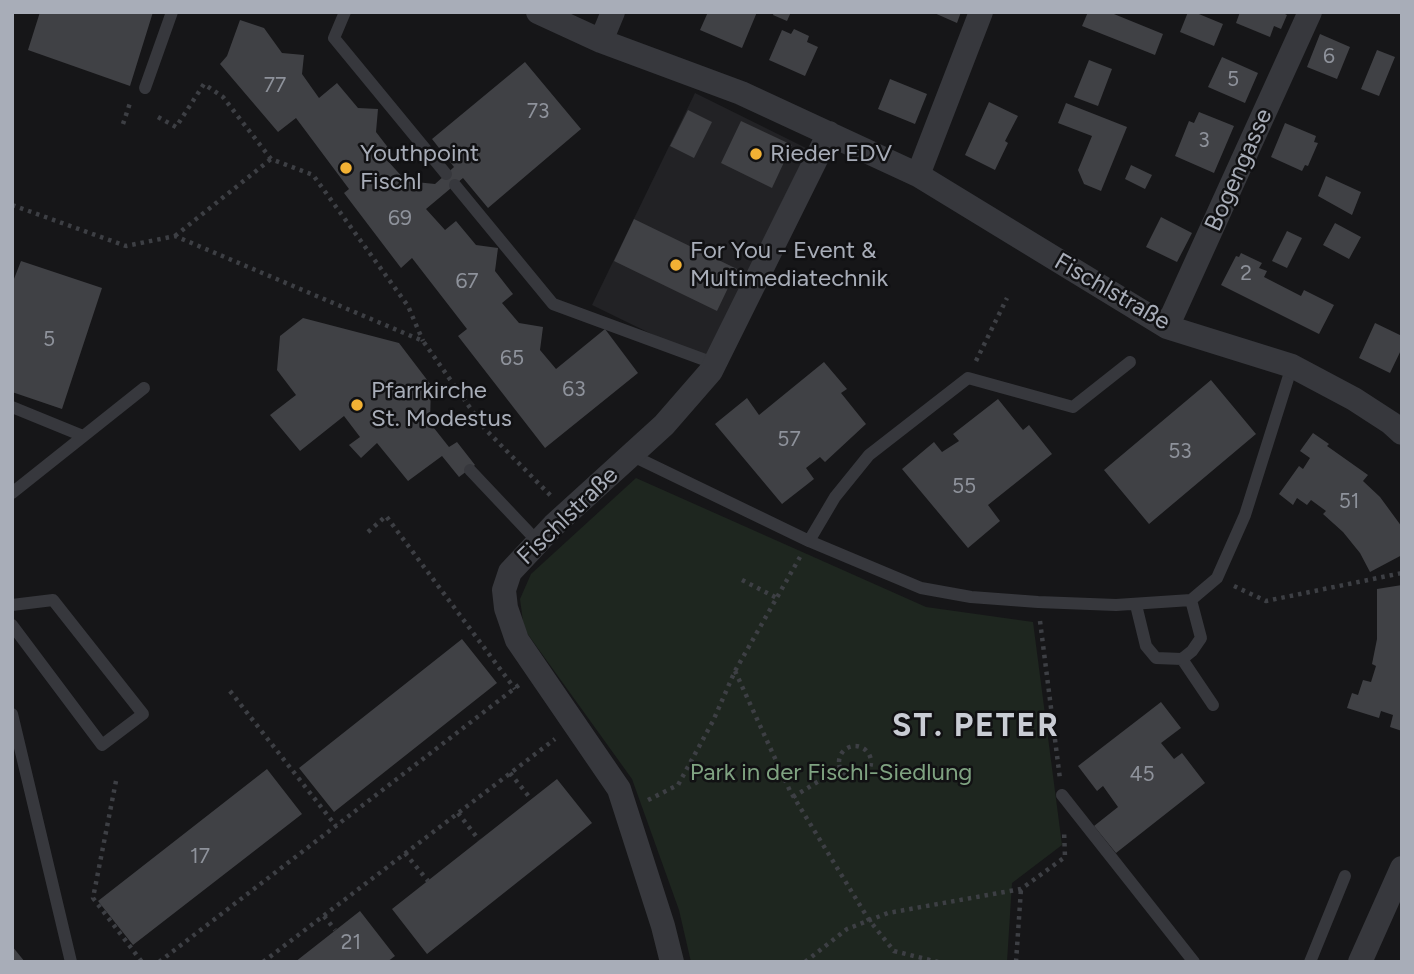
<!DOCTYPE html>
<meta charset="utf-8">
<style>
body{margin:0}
#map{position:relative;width:1414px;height:974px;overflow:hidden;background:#161618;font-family:Figtree,sans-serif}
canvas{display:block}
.frame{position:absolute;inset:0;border:14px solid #a8adb8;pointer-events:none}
</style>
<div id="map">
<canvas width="1414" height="974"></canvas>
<div class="frame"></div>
</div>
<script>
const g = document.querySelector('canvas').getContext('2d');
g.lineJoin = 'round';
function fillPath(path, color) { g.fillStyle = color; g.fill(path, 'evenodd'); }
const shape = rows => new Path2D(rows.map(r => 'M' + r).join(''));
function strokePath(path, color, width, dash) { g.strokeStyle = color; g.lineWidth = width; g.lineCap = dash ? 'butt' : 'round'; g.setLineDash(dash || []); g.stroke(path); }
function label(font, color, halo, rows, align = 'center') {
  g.font = font + ' Figtree,sans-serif'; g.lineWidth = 5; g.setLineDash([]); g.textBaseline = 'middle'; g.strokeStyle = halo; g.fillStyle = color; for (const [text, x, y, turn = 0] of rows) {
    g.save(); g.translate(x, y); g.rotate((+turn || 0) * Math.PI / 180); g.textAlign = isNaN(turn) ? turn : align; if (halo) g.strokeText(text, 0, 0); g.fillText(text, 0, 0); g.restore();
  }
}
const built = shape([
 [695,93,808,149,705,360,592,305]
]);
const green = shape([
 [636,478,926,607,1033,622,1062,845,1012,883,1007,962,691,962,679,910,632,779,524,629,520,599,531,574]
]);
const building = shape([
 [40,12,153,12,130,86,28,50],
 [708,12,757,12,742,48,700,30],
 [774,12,791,12,787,21,773,15],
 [932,12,961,12,957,23],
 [1088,12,1109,12,1163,34,1155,55,1082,26],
 [1188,12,1194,12,1223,24,1214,46,1180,32],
 [1240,12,1281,12,1287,15,1281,29,1274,26,1270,37,1236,23],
 [240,20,264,28,282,53,304,55,302,74,319,98,337,83,358,108,378,109,376,132,393,154,386,159,406,181,435,184,454,167,432,139,525,62,581,129,488,208,463,178,426,209,445,230,456,221,476,245,498,248,495,271,513,294,502,303,519,323,543,327,540,350,556,369,605,329,638,373,545,448,458,336,467,329,412,258,401,268,344,193,349,189,296,118,278,132,220,64,227,56],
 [794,29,809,36,807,42,818,47,805,76,769,60,782,30,791,34],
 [1320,34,1350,47,1337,79,1307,67],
 [1377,50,1395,57,1379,96,1361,89],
 [1222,57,1258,73,1245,103,1208,87],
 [1089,60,1112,69,1098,106,1074,97],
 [890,79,927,94,915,124,878,109],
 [989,102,1018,116,1005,141,1008,143,995,170,965,155],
 [1066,103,1127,127,1101,191,1084,184,1078,170,1092,136,1058,123],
 [688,110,712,122,694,158,670,146],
 [1199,112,1234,126,1214,173,1175,156,1189,121,1194,123],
 [741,121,792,145,772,188,721,163],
 [1285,123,1316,136,1314,142,1318,143,1308,166,1305,165,1302,171,1271,157],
 [1131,165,1152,175,1145,189,1125,179],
 [1326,176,1361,192,1352,215,1318,196],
 [1161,217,1192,233,1177,262,1146,247],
 [634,219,737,269,717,311,614,261],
 [1335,223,1361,237,1349,259,1323,245],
 [1287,231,1302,238,1287,268,1272,261],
 [1241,253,1262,263,1259,268,1267,271,1264,277,1301,296,1304,290,1334,305,1319,334,1221,285,1236,256,1239,257],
 [21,261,102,288,62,409,12,392,12,284],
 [303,318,399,343,431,385,430,423,449,447,457,442,475,465,459,477,442,456,408,481,377,443,361,458,349,445,360,437,344,416,300,451,270,415,296,395,277,370,280,336],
 [1375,323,1402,336,1402,348,1390,373,1359,358],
 [824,362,847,389,841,393,866,424,825,462,820,457,806,468,814,479,782,504,715,424,747,398,759,415],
 [1211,380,1256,434,1149,524,1104,470],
 [998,399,1023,430,1029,425,1052,454,988,505,1000,521,968,548,902,469,934,442,942,452,959,441,953,434],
 [1313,433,1329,444,1327,446,1368,475,1363,481,1380,497,1402,527,1402,555,1370,572,1360,553,1343,532,1323,514,1326,511,1311,500,1307,505,1297,498,1293,505,1279,494,1299,466,1303,469,1310,458,1300,451],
 [1402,585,1402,731,1390,727,1393,715,1381,711,1379,718,1347,708,1352,693,1358,695,1363,680,1371,682,1376,666,1372,664,1377,639,1377,589],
 [462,639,497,683,334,812,299,768],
 [1161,702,1181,728,1161,743,1174,759,1182,753,1205,783,1116,853,1094,826,1118,807,1103,786,1097,791,1078,766],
 [267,769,302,814,133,945,98,901],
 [557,779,592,823,427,954,392,909],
 [360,911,395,956,387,962,295,962],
 [12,946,25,962,12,962]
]);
const path = shape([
 [158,117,176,127,204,84,223,97,271,159,313,175,408,306,423,341],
 [123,124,131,100],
 [12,205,126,246,175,236,423,341,485,429,552,497],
 [175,236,271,159],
 [976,361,1007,298],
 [368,532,386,516,515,689],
 [742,580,777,598],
 [1234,586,1266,601,1402,573],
 [1040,621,1060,779],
 [735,671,790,791,869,920,894,951,938,962],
 [230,691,336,826],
 '839 762a16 16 0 1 1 32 0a16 16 0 1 1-32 0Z',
 [510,773,531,799],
 [116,781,93,898,142,962],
 [793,797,840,768],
 [648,800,678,785,713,721,735,671,800,557],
 [458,813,479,840],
 [405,853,428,881],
 [324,916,335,930],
 [159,962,519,685],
 [263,962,555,739],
 [805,962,847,929,888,913,1021,889,1065,857,1064,830],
 [1016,962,1021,889]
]);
const service = shape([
 [345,12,334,38,446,174],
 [145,88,172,12],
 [455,185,553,304,705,360,716,361],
 [12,407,83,436],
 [631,455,809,541,921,588,971,597,1038,602,1116,605,1191,600,1217,578,1245,515,1292,366],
 [470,470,538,542],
 [12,493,144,388],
 [809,541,835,497,869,455,968,378,1073,407,1130,362],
 [12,605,53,600,143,714,102,745,12,625],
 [1136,605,1146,646,1156,658,1182,659,1213,705],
 [1182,659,1192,651,1201,638,1191,600],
 [12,714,71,962],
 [1062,795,1194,962],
 [1310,962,1345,876]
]);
const minor = shape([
 [538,12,601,41,741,93,918,175,1167,327,1292,366,1354,399,1391,423,1402,433],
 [601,41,613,12],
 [918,175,981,12],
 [1167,327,1310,12],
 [672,962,663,926,619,789,517,640,506,608,504,590,510,572,554,525,664,425,711,371,829,133],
 [1360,962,1402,868]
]);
const markers = [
 [756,154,7,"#f2b134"],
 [346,168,7,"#f2b134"],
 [676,265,7,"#f2b134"],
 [357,405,7,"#f2b134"]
];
const numberNames = [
 ["6",1329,57],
 ["5",1233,80],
 ["77",275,86],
 ["73",538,112],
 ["3",1204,141],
 ["69",400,219],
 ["2",1246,274],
 ["67",467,282],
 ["5",49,340],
 ["65",512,359],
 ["63",574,390],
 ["57",789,440],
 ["53",1180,452],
 ["55",964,487],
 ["51",1349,502],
 ["45",1142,775],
 ["17",200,857],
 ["21",351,943]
];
const poiNames = [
 ["Youthpoint",360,154],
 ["Fischl",360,182],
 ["Rieder EDV",770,154],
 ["For You - Event &",690,251],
 ["Multimediatechnik",690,279],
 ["Pfarrkirche",371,391],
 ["St. Modestus",371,419]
];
const streetNames = [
 ["Bogengasse",1239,170,-66],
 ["Fischlstraße",1112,292,30],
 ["Fischlstraße",568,516,-44]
];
const parkNames = [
 ["Park in der Fischl-Siedlung",831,773]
];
const districtNames = [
 ["ST. PETER",976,727]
];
fillPath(built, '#222225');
fillPath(green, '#1e261f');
fillPath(building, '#404145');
strokePath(path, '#3d3f44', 4.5, [3.5, 5]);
strokePath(service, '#37383d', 12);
strokePath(minor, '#37383d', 24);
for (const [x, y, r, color] of markers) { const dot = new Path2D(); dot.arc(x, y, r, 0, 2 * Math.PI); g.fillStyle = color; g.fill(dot); strokePath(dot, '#111113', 2.5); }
label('21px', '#8e929b', null, numberNames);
label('24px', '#a8adb8', '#111113', poiNames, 'left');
label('24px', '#a8adb8', '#111113', streetNames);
label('24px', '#7fa381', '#111113', parkNames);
g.letterSpacing = '2px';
label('bold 32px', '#c9ccd4', '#111113', districtNames);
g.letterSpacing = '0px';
</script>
